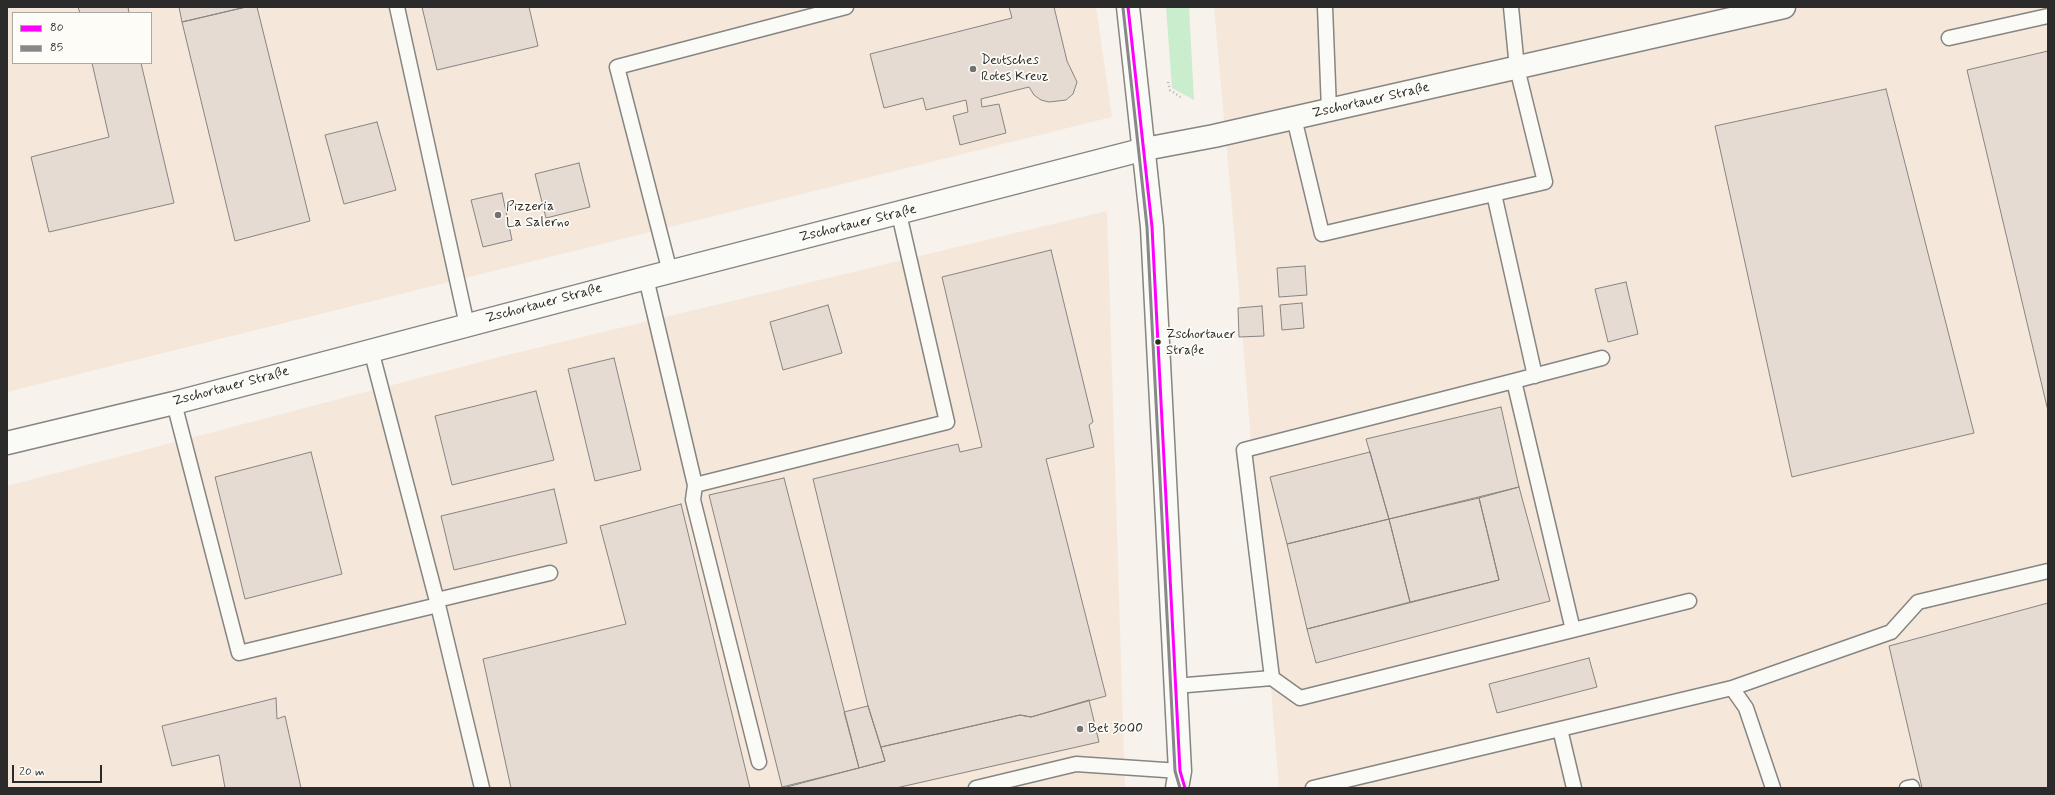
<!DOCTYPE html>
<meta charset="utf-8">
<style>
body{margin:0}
#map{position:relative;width:2055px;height:795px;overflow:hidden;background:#f7f2ec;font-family:Mynerve,sans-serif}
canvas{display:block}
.frame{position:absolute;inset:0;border:8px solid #2b2b2b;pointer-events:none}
.legend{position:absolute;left:12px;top:12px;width:140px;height:52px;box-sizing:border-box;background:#fdfcf7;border:1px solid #a9a8a5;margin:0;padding:5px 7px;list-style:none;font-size:12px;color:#2b2b2b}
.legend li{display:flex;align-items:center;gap:8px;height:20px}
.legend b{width:20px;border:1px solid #a9a8a5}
.scale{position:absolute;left:12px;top:765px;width:90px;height:18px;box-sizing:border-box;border:2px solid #2b2b2b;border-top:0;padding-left:5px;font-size:12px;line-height:14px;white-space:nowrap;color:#2b2b2b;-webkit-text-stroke:3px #fdfcf7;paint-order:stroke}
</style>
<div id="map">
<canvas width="2055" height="795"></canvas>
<div class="frame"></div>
<ul class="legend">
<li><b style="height:5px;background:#f0f"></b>80</li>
<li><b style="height:5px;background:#888"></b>85</li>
</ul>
<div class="scale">20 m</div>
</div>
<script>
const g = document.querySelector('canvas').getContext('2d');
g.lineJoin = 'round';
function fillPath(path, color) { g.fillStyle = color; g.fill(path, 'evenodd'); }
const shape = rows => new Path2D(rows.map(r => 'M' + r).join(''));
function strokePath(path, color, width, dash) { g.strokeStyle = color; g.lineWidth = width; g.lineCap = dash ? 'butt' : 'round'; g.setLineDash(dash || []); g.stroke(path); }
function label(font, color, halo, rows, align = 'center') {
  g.font = font + ' Mynerve,sans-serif'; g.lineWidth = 3.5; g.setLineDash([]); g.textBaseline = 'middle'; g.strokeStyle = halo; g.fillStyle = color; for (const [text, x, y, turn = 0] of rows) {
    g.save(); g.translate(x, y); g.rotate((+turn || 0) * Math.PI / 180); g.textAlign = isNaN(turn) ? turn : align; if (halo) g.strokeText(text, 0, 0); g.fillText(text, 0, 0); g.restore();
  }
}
const built = shape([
 [7,7,1096,7,1112,117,7,392],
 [13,13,151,13,151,63,13,63],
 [1214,7,2048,7,2048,788,1279,788,1234,231],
 [1107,211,1125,788,7,788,7,486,503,356]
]);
const green = shape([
 [1166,7,1189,7,1194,100,1172,88]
]);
const building = shape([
 [78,7,128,7,129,13,80,13,78,7],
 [179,7,246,7,182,22,179,7],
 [246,7,257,7,310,221,235,241,182,22,246,7],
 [422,7,529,7,538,46,437,70,422,7],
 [1009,7,1054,7,1067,61,1077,82,1073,94,1066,100,1049,102,1041,100,1034,95,1029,87,981,99,982,107,999,104,1006,133,960,145,953,116,968,112,966,100,926,110,923,98,884,108,870,54,1012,18,1009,7],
 [2048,51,2048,411,1967,70,2048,51],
 [92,63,141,63,174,203,49,232,31,157,109,137,92,63],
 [1886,89,1974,433,1792,477,1715,126,1886,89],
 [377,122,396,190,344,204,325,135,377,122],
 [579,163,590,207,546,218,535,174,579,163],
 [502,193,512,240,483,247,471,200,502,193],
 [1051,250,1093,422,1089,425,1094,447,1046,459,1106,696,1031,717,1020,715,881,747,868,706,813,479,958,444,960,452,982,447,942,277,1051,250],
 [1305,266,1307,295,1279,297,1277,268,1305,266],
 [1626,282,1638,334,1608,342,1595,289,1626,282],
 [1302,303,1304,328,1282,330,1280,305,1302,303],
 [828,305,842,353,783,370,770,322,828,305],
 [1262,306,1264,336,1239,337,1238,308,1262,306],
 [614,358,641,470,595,481,568,369,614,358],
 [536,391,554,460,452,485,435,416,536,391],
 [1501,407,1519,487,1389,519,1366,439,1501,407],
 [311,452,342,574,245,599,215,477,311,452],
 [1370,452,1389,519,1287,544,1270,477,1370,452],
 [784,478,859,768,782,787,709,495,784,478],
 [1519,487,1550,601,1316,663,1307,629,1499,580,1479,498,1519,487],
 [554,489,567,543,454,570,441,516,554,489],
 [1479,498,1499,580,1410,602,1389,519,1479,498],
 [681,504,750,788,511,788,483,659,626,624,600,526,681,504],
 [1389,519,1410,602,1307,629,1287,544,1389,519],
 [2048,603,2048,788,1922,788,1889,646,2048,603],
 [1589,658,1597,687,1497,713,1489,684,1589,658],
 [276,698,277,719,285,716,301,788,225,788,219,755,172,766,162,726,276,698],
 [1089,700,1099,742,896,788,783,788,885,761,881,747,1020,715,1031,717,1089,700],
 [868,706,885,761,859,768,844,712,868,706]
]);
const path = shape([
 [1168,82,1170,90,1182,98]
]);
const service = shape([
 [397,7,467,325],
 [1325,7,1329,110],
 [1949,38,2048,16],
 [1294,118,1322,234,1545,182,1517,68,1511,7],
 [1494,194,1535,376],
 [670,272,617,67,846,7],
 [646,278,695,485,947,422,899,214],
 [1514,381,1602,358],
 [174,403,239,653,438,605,371,350],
 [695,485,693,500,759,762],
 [437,600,550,573],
 [438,605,482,788],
 [1573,630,1689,601],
 [1175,686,1272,678,1244,450,1514,381,1573,630,1300,698,1272,678],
 [1732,688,1746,708,1773,788],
 [1560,729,1574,788],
 [976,788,1076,764,1180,771],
 [1313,788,1732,688,1891,632,1918,602,2048,571],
 [1907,788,1912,787]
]);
const minor = shape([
 [1145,149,1214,136,1784,7]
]);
const tertiary = shape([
 [7,443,174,403,646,278,1145,149]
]);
const secondary = shape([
 [1128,7,1152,227,1180,771,1177,788]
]);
const bus1 = shape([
 [1128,7,1152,227,1180,771,1185,788]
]);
const bus2 = shape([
 [1123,8,1147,227,1175,771,1180,788]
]);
const markers = [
 [973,69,4,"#72716f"],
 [498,215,4,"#72716f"],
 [1158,342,3.5,"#2b2b2b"],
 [1080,729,4,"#72716f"]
];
const busNames = [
 ["Zschortauer",1166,335],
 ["Straße",1166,351]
];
const poiNames = [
 ["Deutsches",981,61],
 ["Rotes Kreuz",981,77],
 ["Pizzeria",506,207],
 ["La Salerno",506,223],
 ["Bet 3000",1088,729]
];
const streetNames = [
 ["Zschortauer Straße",1371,101,-13],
 ["Zschortauer Straße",858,224,-14],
 ["Zschortauer Straße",544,304,-15],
 ["Zschortauer Straße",231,387,-15]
];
fillPath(built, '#f5e8db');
fillPath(green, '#caedcd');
fillPath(building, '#e6dbd2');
strokePath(building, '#878582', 1);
strokePath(service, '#878582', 17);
strokePath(minor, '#878582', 25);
strokePath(tertiary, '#878582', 25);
strokePath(secondary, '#878582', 25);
strokePath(path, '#b4b2b0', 2.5, [1, 3]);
strokePath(service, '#fafaf7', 14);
strokePath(minor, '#fafaf7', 22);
strokePath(tertiary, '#fafaf7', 22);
strokePath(secondary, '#fafaf7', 22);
strokePath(bus1, '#f0f', 3);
strokePath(bus2, '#888', 3);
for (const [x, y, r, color] of markers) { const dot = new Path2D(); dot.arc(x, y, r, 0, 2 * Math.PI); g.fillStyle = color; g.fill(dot); strokePath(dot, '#fdfcf7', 1.5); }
label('13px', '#2b2b2b', '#fdfcf7', busNames, 'left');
label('14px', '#2b2b2b', '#fdfcf7', poiNames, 'left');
label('14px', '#2b2b2b', '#fdfcf7', streetNames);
</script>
